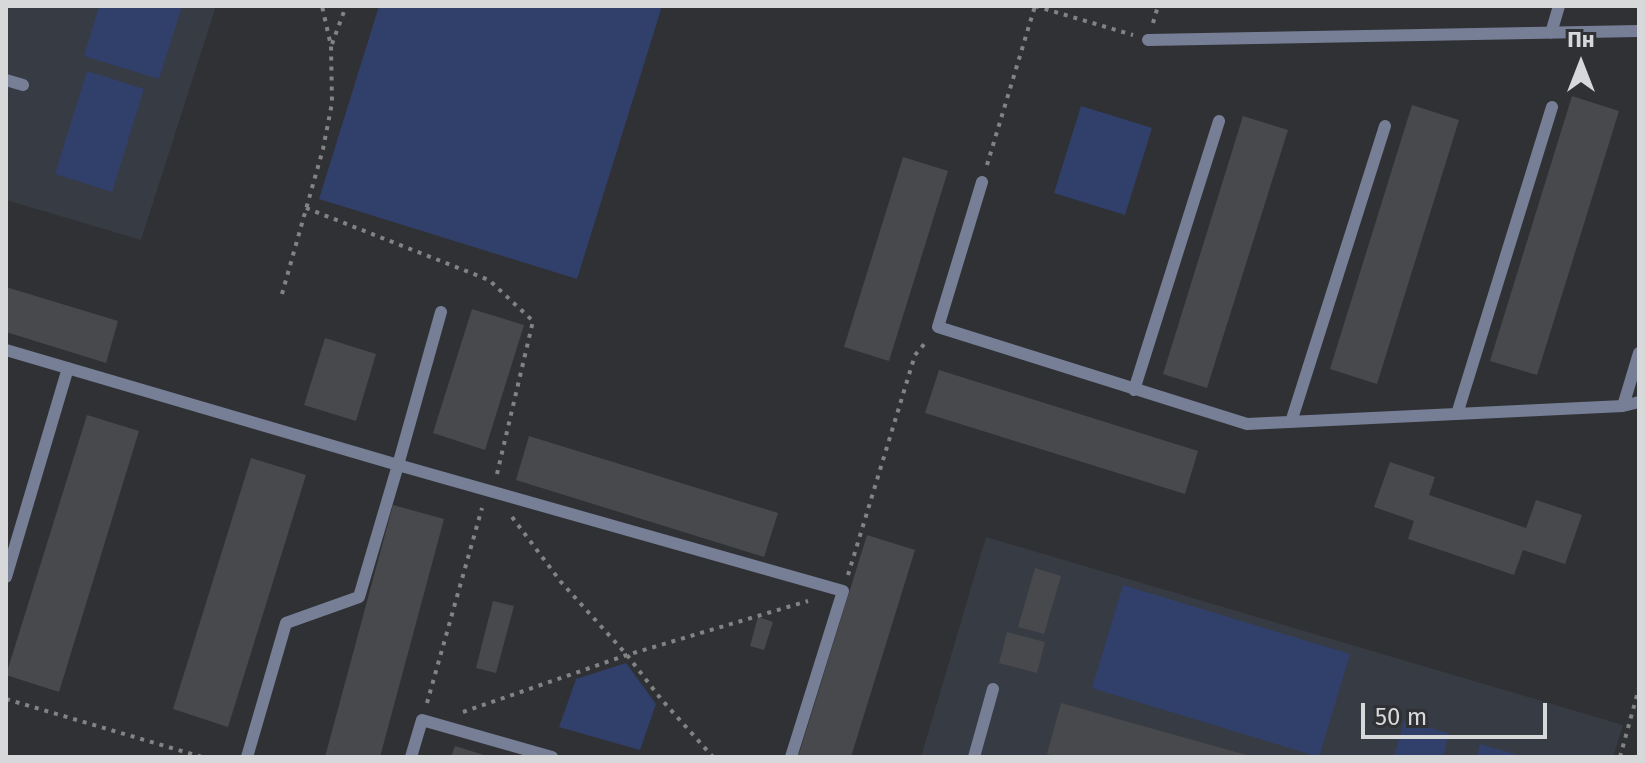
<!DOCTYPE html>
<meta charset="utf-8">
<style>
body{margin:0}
#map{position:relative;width:1645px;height:763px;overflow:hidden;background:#303134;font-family:"Fira Sans",sans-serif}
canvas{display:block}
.frame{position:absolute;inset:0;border:8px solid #d7d8da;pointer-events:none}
.north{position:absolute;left:1541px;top:24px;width:80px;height:80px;-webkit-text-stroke:6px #303134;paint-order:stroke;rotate:0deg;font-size:22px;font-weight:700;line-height:32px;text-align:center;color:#d7d8da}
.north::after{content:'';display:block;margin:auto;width:28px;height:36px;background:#d7d8da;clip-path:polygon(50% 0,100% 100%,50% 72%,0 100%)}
.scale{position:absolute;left:1361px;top:703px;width:186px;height:36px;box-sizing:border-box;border:4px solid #d7d8da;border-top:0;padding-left:10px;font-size:24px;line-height:28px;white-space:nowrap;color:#d7d8da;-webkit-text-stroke:6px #303134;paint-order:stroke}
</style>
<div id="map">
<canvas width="1645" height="763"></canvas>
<div class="frame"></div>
<div class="north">Пн</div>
<div class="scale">50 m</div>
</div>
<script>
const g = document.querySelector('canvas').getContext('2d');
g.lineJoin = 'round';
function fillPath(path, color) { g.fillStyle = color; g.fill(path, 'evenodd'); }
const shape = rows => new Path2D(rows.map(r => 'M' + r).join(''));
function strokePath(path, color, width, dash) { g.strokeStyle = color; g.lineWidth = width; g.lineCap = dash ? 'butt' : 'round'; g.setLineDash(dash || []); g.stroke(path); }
const built = shape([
 [6,6,216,6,141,240,6,200],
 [986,537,1623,725,1613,757,921,757]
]);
const green = shape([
 [99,6,182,6,159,79,84,56],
 [379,6,662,6,577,279,319,199],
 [87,71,144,89,112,192,55,174],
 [1081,106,1152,128,1125,215,1054,193],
 [1123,585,1350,654,1319,757,1092,688],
 [626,663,656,704,640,750,559,727,576,679],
 [1404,721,1449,733,1443,757,1394,757],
 [1480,744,1525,757,1477,757]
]);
const building = shape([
 [1572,96,1619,111,1537,375,1490,361],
 [1412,105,1459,120,1377,384,1330,369],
 [1243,116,1288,130,1207,388,1163,374],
 [903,157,948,171,889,361,844,347],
 [6,287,118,321,106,363,6,332],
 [472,309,524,325,485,450,433,433],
 [325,338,376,354,356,421,304,405],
 [939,370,1198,451,1185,494,925,413],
 [87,415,139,431,59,692,6,675],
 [529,436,778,513,764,557,516,480],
 [251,458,306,475,228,727,173,709],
 [1390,462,1435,477,1429,495,1526,528,1536,500,1582,515,1565,564,1523,550,1514,575,1408,539,1414,521,1374,507],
 [393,505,444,519,380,757,325,757],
 [867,535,915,550,851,757,798,757],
 [1035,568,1061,576,1044,634,1018,627],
 [493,601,514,606,496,673,476,668],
 [758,617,773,622,764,650,750,646],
 [1007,632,1045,642,1037,673,999,663],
 [1061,703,1250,756,1250,757,1058,757,1047,754],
 [455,746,487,756,487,757,451,757]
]);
const path = shape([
 [1035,6,1133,35],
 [1153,23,1158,6],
 [332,44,346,6],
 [987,165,1035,6],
 [306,208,489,280,533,321,497,474],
 [282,294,323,149,332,103,331,46,322,6],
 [512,517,561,582,627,655,661,699,713,757],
 [848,575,915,355,926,342],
 [6,699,202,757],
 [427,703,482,508],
 [463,712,627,655,808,601],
 [1620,757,1639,688]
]);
const lane = shape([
 [1551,33,1559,6],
 [1148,40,1639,31],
 [6,80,23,85],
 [982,182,938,327,1247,424,1623,406,1639,402],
 [6,350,398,465,441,312],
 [1134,390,1219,121],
 [1623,406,1639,353],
 [1457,414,1552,107],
 [1291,422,1385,126],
 [6,577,68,368],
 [247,757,286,623,359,597,398,465,843,591,791,757],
 [411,757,422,720,552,757],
 [974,757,993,689]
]);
fillPath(built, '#373b43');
fillPath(green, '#31406b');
fillPath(building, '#48494c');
strokePath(path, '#828385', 4, [4, 6]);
strokePath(lane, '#767f96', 12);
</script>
